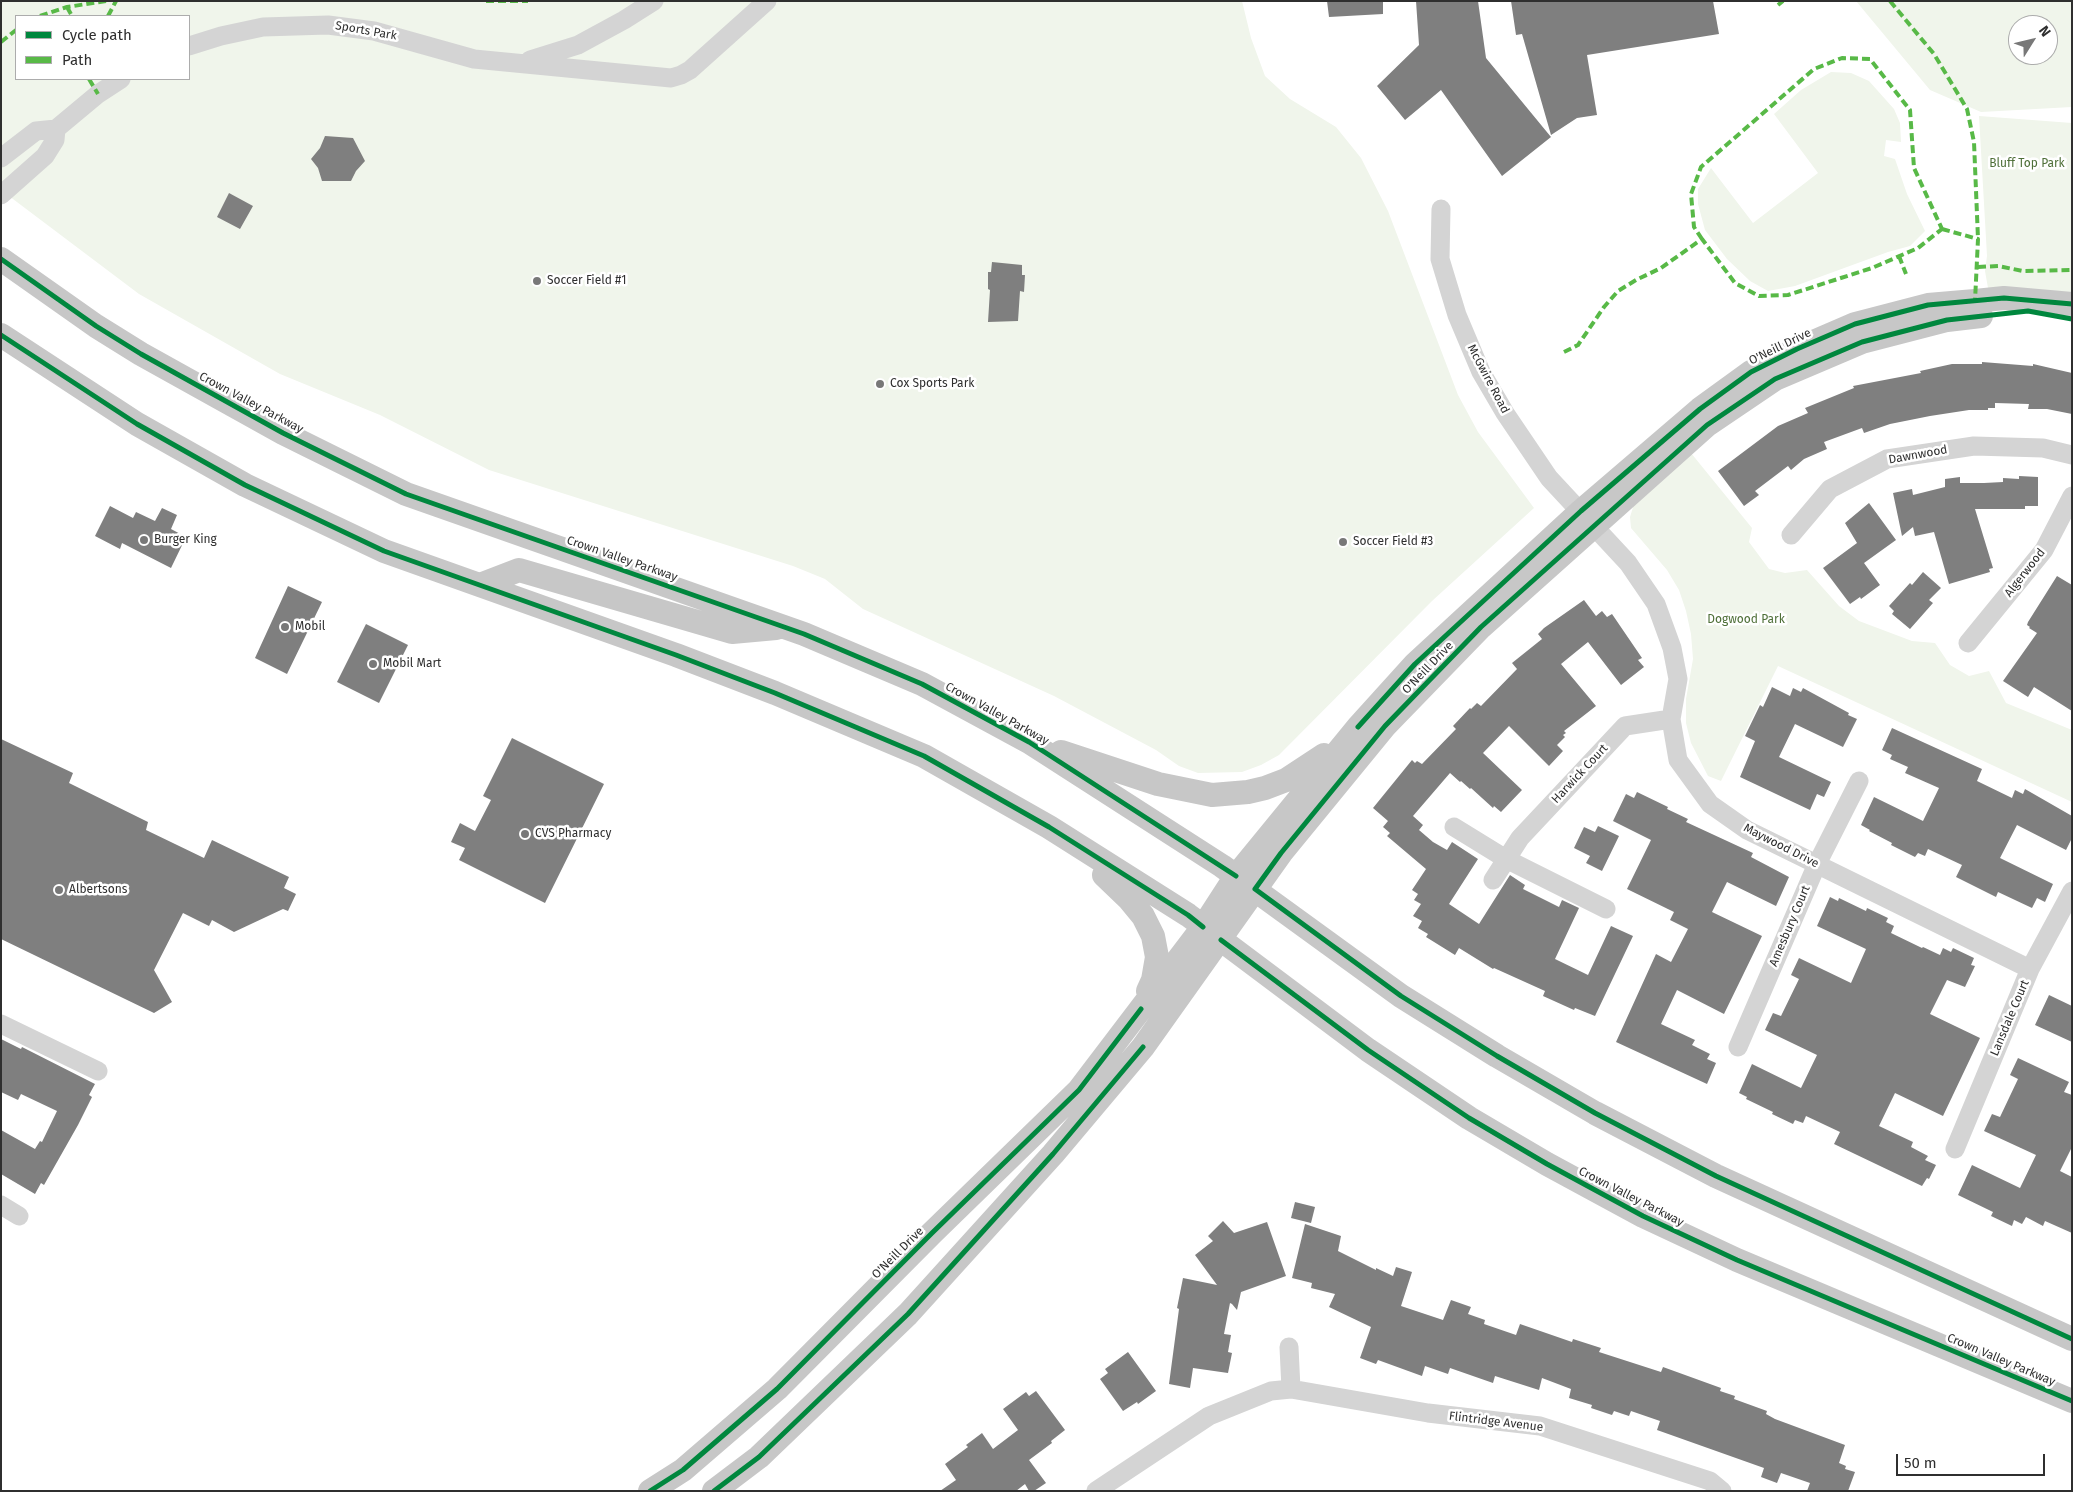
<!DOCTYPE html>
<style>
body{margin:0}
#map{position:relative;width:2073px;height:1492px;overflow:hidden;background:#fff;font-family:"Fira Sans",sans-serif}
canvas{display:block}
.frame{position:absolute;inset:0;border:2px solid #2f2f2f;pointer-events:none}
.legend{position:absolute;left:15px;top:15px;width:175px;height:65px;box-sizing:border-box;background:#fff;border:1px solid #acacac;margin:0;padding:6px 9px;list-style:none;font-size:15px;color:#2f2f2f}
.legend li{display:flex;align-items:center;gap:10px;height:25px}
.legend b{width:25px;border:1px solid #acacac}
.north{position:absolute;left:2008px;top:15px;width:50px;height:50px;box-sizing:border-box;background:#fff;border:1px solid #acacac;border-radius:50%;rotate:54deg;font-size:14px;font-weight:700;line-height:20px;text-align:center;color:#2f2f2f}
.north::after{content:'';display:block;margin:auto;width:18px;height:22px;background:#787878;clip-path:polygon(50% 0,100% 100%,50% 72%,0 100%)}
.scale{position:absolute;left:1896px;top:1454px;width:149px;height:22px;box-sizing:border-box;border:2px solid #2f2f2f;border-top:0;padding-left:6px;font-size:15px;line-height:18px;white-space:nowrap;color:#2f2f2f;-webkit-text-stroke:4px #fff;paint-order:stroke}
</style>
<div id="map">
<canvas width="2073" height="1492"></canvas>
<div class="frame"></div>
<ul class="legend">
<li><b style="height:6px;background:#00873e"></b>Cycle path</li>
<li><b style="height:6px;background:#58b947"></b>Path</li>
</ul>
<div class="north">N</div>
<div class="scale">50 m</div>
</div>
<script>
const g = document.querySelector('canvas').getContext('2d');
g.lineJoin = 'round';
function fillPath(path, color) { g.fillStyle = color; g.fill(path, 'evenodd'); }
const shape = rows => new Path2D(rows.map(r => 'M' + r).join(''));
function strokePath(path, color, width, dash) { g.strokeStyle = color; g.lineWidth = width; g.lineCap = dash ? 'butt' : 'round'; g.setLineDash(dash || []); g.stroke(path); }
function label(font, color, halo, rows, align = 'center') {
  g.font = font + ' "Fira Sans",sans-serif'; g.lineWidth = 5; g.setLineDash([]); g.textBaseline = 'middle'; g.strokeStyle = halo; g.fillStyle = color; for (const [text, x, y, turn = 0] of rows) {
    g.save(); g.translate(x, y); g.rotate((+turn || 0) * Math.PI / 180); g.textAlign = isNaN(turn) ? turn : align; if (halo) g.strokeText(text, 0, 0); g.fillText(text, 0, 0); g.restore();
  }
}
const green = shape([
 [1,1,1242,1,1251,38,1265,76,1290,99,1336,127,1361,158,1388,211,1458,395,1478,432,1534,508,1432,601,1279,755,1261,765,1242,772,1198,773,1179,766,1156,750,1054,696,863,609,825,579,793,566,489,470,380,415,280,374,139,294,1,190],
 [16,16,189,16,189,79,16,79],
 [1856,1,2072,1,2072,107,1981,112,1930,90],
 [2018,25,2048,25,2048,55,2018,55],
 [1831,72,1851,73,1869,81,1894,109,1900,123,1901,142,1886,140,1884,156,1895,159,1907,194,1925,231,1910,246,1888,252,1795,286,1768,291,1750,281,1727,259,1705,230,1698,204,1698,189,1711,168,1753,223,1818,173,1774,114,1801,90],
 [1979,116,2072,123,2072,293,1988,288,1985,271,1987,256],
 [1691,453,1752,528,1749,542,1769,569,1785,573,1807,570,1839,606,1859,621,1912,641,1935,643,1950,665,1969,676,1989,671,2006,703,2072,730,2072,802,1778,666,1721,781,1708,776,1691,743,1686,723,1686,699,1693,659,1691,634,1686,611,1679,590,1667,570,1631,528,1630,517,1634,504]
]);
const building = shape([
 [1327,1,1383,1,1383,14,1329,17],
 [1416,1,1478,1,1486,58,1551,137,1502,176,1441,90,1405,120,1377,86,1419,45],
 [1511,1,1713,1,1719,34,1587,55,1597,115,1577,118,1551,135,1522,34,1516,35],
 [325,136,353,138,365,161,356,171,351,181,322,181,318,168,311,159,320,148],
 [229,193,253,206,240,229,217,217],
 [992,262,1022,265,1022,275,1025,275,1024,292,1020,291,1018,321,988,322,990,290,988,289,988,272,991,272],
 [1982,362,2033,366,2033,364,2072,373,2072,414,2047,409,2028,409,2029,404,1995,403,1995,408,1988,408,1988,410,1969,410,1930,416,1890,424,1864,433,1862,428,1824,442,1827,449,1804,459,1791,470,1788,466,1755,491,1759,495,1744,506,1718,471,1778,426,1808,413,1805,408,1854,388,1853,386,1921,373,1920,371,1952,364,1982,364],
 [2019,476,2038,477,2038,506,2025,506,2025,509,1975,509,1993,568,1989,569,1990,572,1949,584,1934,532,1915,536,1913,527,1902,536,1893,493,1912,489,1913,495,1945,487,1945,479,1960,477,1960,483,1984,483,2003,482,2003,478,2019,479],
 [1869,503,1896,540,1864,563,1880,585,1861,599,1860,597,1850,604,1823,568,1857,543,1845,523],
 [110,506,133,518,136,512,155,521,162,508,177,515,171,529,186,537,171,568,122,543,120,549,95,536],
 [1923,572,1941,588,1929,600,1933,603,1910,629,1892,614,1894,611,1889,606,1910,583,1912,585],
 [2057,576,2072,585,2072,711,2034,687,2028,697,2003,681,2037,633,2029,628,2030,627,2027,625,2028,622],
 [288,586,322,602,287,674,255,658],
 [1584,600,1596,616,1602,611,1607,617,1612,614,1642,658,1638,660,1644,667,1621,685,1588,642,1561,664,1596,706,1564,731,1566,733,1563,735,1565,737,1557,745,1563,751,1549,766,1509,726,1483,753,1522,790,1501,812,1494,806,1493,808,1471,788,1470,789,1461,781,1460,782,1450,773,1413,816,1423,825,1419,830,1433,842,1447,850,1452,842,1478,859,1449,904,1479,924,1510,875,1525,885,1523,889,1559,907,1562,900,1579,908,1555,959,1588,975,1611,926,1633,936,1595,1016,1575,1008,1574,1010,1543,996,1545,991,1494,968,1493,969,1459,948,1455,955,1426,937,1428,934,1418,928,1422,921,1413,916,1421,904,1414,900,1418,894,1412,890,1426,869,1387,836,1390,833,1383,827,1388,821,1373,808,1412,760,1415,763,1417,761,1422,764,1456,729,1453,726,1470,708,1471,709,1477,703,1481,706,1517,669,1512,663,1542,639,1538,634,1544,628],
 [366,624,408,645,379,703,337,682],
 [1772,687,1790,696,1793,688,1801,692,1803,688,1849,713,1848,715,1857,719,1843,747,1795,724,1779,757,1831,782,1824,797,1817,794,1810,810,1740,777,1755,741,1745,736,1760,705,1763,707],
 [1892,728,1982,769,1977,781,2012,798,2015,790,2023,794,2025,789,2072,816,2072,838,2066,850,2017,825,2000,858,2053,884,2045,902,2037,898,2032,908,1998,892,1996,897,1956,877,1962,865,1928,849,1925,856,1918,853,1915,857,1891,845,1892,843,1869,831,1870,830,1861,825,1874,797,1923,821,1939,788,1905,773,1908,767,1890,759,1892,755,1882,750],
 [512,738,604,784,545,903,459,860,465,848,451,842,460,823,475,831,491,800,483,796],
 [1,739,73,773,69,783,148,822,146,830,204,858,212,840,289,877,284,888,296,894,288,911,283,909,234,932,212,920,209,926,183,913,154,970,172,1002,154,1013,1,939],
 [1637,792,1668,807,1667,809,1688,819,1686,822,1753,853,1751,857,1789,877,1776,906,1727,882,1712,912,1762,936,1724,1014,1677,990,1661,1024,1695,1040,1692,1045,1710,1054,1707,1059,1716,1063,1707,1084,1616,1042,1656,954,1671,962,1688,929,1670,920,1674,912,1627,889,1651,840,1613,821,1626,794,1634,798],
 [1598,826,1619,836,1602,871,1586,863,1590,856,1574,848,1584,827,1595,832],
 [1830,897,1838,901,1839,898,1866,911,1867,908,1888,918,1886,922,1894,926,1891,933,1922,948,1923,947,1940,955,1943,948,1951,952,1953,948,1974,958,1971,965,1975,966,1965,987,1947,980,1930,1014,1980,1038,1943,1116,1895,1093,1879,1126,1913,1142,1911,1147,1928,1156,1925,1160,1936,1165,1929,1179,1927,1178,1922,1186,1834,1144,1840,1132,1806,1116,1803,1123,1795,1120,1793,1124,1772,1114,1773,1112,1746,1099,1747,1097,1739,1093,1752,1064,1801,1088,1817,1055,1765,1030,1773,1013,1781,1016,1799,979,1791,975,1799,958,1851,983,1866,949,1817,926],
 [2049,995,2072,1006,2072,1042,2035,1025],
 [1,1039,21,1049,22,1047,95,1084,89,1095,92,1097,78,1125,44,1185,41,1183,35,1194,1,1174,1,1130,35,1149,40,1141,42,1142,57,1111,21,1094,18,1100,1,1092],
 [2018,1058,2069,1082,2064,1092,2072,1095,2072,1147,2060,1171,2072,1177,2072,1233,2045,1221,2043,1226,2026,1217,2022,1224,2014,1220,2012,1226,1991,1216,1993,1212,1958,1195,1972,1165,2020,1188,2036,1155,1984,1131,1992,1114,2000,1117,2018,1079,2010,1075],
 [1295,1202,1315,1207,1311,1223,1291,1218],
 [1223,1221,1234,1233,1267,1222,1286,1276,1241,1292,1237,1310,1232,1304,1230,1303,1224,1334,1231,1335,1228,1352,1232,1353,1228,1373,1193,1368,1190,1388,1169,1384,1179,1309,1177,1308,1183,1278,1217,1285,1195,1255,1213,1241,1208,1236],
 [1305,1224,1341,1236,1338,1251,1376,1270,1376,1268,1393,1276,1396,1267,1412,1272,1401,1306,1443,1320,1451,1300,1471,1307,1468,1314,1485,1320,1484,1324,1516,1335,1520,1324,1572,1342,1573,1339,1601,1348,1599,1352,1661,1372,1663,1367,1721,1388,1720,1391,1735,1396,1734,1399,1767,1411,1766,1414,1775,1419,1845,1445,1839,1463,1846,1466,1845,1469,1855,1472,1848,1491,1807,1491,1810,1483,1781,1473,1777,1483,1761,1477,1764,1468,1657,1430,1660,1421,1631,1411,1629,1416,1614,1411,1612,1415,1591,1408,1592,1405,1569,1398,1571,1389,1542,1378,1539,1390,1495,1376,1493,1383,1450,1368,1448,1374,1425,1366,1422,1376,1378,1360,1376,1364,1360,1358,1371,1327,1329,1307,1335,1294,1311,1288,1312,1283,1292,1278],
 [1128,1352,1156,1391,1138,1404,1137,1402,1123,1411,1100,1379,1108,1373,1105,1369],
 [1036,1391,1065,1430,1051,1441,1052,1443,1029,1460,1046,1483,1034,1491,1029,1491,1025,1484,1016,1491,940,1491,956,1480,945,1464,968,1447,966,1445,982,1433,993,1449,1018,1430,1003,1409,1026,1392,1029,1396]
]);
const minor = shape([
 [189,46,221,36,263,27,328,25,374,31,474,59,671,78,681,75,690,70,767,1],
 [530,60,578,45,624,20,654,1],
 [1,158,36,131,56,129,98,94,121,79],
 [1,195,45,156,55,140,56,129],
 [1441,209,1440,259,1457,315,1481,372,1505,413,1549,478,1628,563,1656,604,1672,648,1678,679,1671,719,1678,760,1710,804,1747,830,2030,969],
 [1791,535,1830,489,1887,459,1974,446,2043,448,2072,455],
 [1968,643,2044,550,2072,496],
 [1454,827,1506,859,1606,909],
 [1493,880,1520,838,1625,726,1671,719],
 [1,1024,98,1071],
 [1738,1047,1817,864,1859,781],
 [1955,1149,2030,969,2072,891],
 [1,1205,19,1216],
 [1289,1347,1291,1389],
 [1096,1491,1209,1416,1271,1391,1291,1389,1428,1413,1540,1426,1710,1481,1722,1491]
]);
const major = shape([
 [1,259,96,326,141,354,283,433,406,494,804,634,922,684,1029,742,1222,866,1401,996,1497,1056,1595,1113,1716,1176,2072,1339],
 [1,335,137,424,245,485,384,551,676,655,775,693,924,756,1049,827,1188,915,1368,1050,1469,1118,1547,1164,1643,1216,1737,1260,2072,1401],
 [480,585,519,570,732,632,776,628],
 [1061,752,1158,784,1212,795,1248,792,1265,788,1286,780,1324,755],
 [1104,875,1129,899,1143,916,1153,936,1157,957,1153,980,1148,991],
 [650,1491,683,1470,777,1389,932,1233,1079,1090,1203,927,1236,876,1358,727,1415,664,1581,511,1700,409,1751,372,1797,349,1855,324,1928,305,1975,301,2004,298,2072,304],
 [714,1491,759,1457,908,1314,1053,1154,1143,1047,1281,853,1385,726,1481,627,1707,425,1775,379,1862,342,1947,320,1981,316]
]);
const quiet = shape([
 [486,1,528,1],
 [1890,1,1934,54,1967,109,1974,142,1978,239],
 [1778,5,1783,1],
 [67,7,72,16],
 [40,16,67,7,106,1],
 [108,16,116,1],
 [1,42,16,30],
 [89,79,98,94],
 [1942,229,1978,239,1975,301],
 [1702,239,1694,227,1691,194,1701,167,1814,69,1842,58,1870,59,1910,110,1914,168,1942,229],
 [1899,256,1906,274],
 [1978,267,1998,266,2023,271,2072,270],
 [1564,352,1578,345,1604,307,1618,291,1636,280,1661,268,1702,239,1735,283,1759,296,1788,295,1872,268,1918,248,1942,229]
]);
const cycleway = shape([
 [1,259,96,326,141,354,283,433,406,494,804,634,922,684,1029,742,1236,876],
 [2072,319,2028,311,1947,320,1862,342,1775,379,1707,425,1481,627,1385,726,1281,853,1255,889,1401,996,1497,1056,1595,1113,1716,1176,2072,1339],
 [1,335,137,424,245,485,384,551,676,655,775,693,924,756,1049,827,1188,915,1203,927],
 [1358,727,1415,664,1581,511,1700,409,1751,372,1797,349,1855,324,1928,305,2004,298,2072,304],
 [1221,940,1368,1050,1469,1118,1547,1164,1643,1216,1737,1260,2072,1401],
 [650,1491,683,1470,777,1389,932,1233,1079,1090,1141,1009],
 [714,1491,759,1457,908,1314,1053,1154,1143,1047]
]);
const markers = [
 [537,281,5,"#787878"],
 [880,384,5,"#787878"],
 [144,540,5,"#787878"],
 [1343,542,5,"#787878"],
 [285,627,5,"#787878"],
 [373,664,5,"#787878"],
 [525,834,5,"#787878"],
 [59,890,5,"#787878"]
];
const streetNames = [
 ["Sports Park",366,31,10],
 ["O'Neill Drive",1780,347,-26],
 ["McGwire Road",1488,379,62],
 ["Crown Valley Parkway",251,403,28],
 ["Dawnwood",1918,455,-10],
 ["Crown Valley Parkway",622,559,19],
 ["Algerwood",2025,573,-52],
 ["O'Neill Drive",1428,668,-46],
 ["Crown Valley Parkway",997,714,29],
 ["Harwick Court",1580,774,-47],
 ["Maywood Drive",1781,846,27],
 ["Amesbury Court",1790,926,-67],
 ["Lansdale Court",2010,1018,-67],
 ["Crown Valley Parkway",1631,1197,27],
 ["O'Neill Drive",898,1253,-45],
 ["Crown Valley Parkway",2001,1360,23],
 ["Flintridge Avenue",1496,1422,7]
];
const parkNames = [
 ["Bluff Top Park",2027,164],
 ["Dogwood Park",1746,620]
];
const poiNames = [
 ["Soccer Field #1",547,281],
 ["Cox Sports Park",890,384],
 ["Burger King",154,540],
 ["Soccer Field #3",1353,542],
 ["Mobil",295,627],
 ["Mobil Mart",383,664],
 ["CVS Pharmacy",535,834],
 ["Albertsons",69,890]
];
fillPath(green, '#f0f5eb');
fillPath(building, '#7f7f7f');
strokePath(minor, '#d4d4d4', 19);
strokePath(major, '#c7c7c7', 24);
strokePath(quiet, '#58b947', 4, [8, 4]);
strokePath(cycleway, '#00873e', 5);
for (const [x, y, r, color] of markers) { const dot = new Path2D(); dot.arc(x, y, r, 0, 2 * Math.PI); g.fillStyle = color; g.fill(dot); strokePath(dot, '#fff', 2); }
label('12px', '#2f2f2f', '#fff', streetNames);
label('12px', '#4e6f38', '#fff', parkNames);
label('12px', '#2f2f2f', '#fff', poiNames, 'left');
</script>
